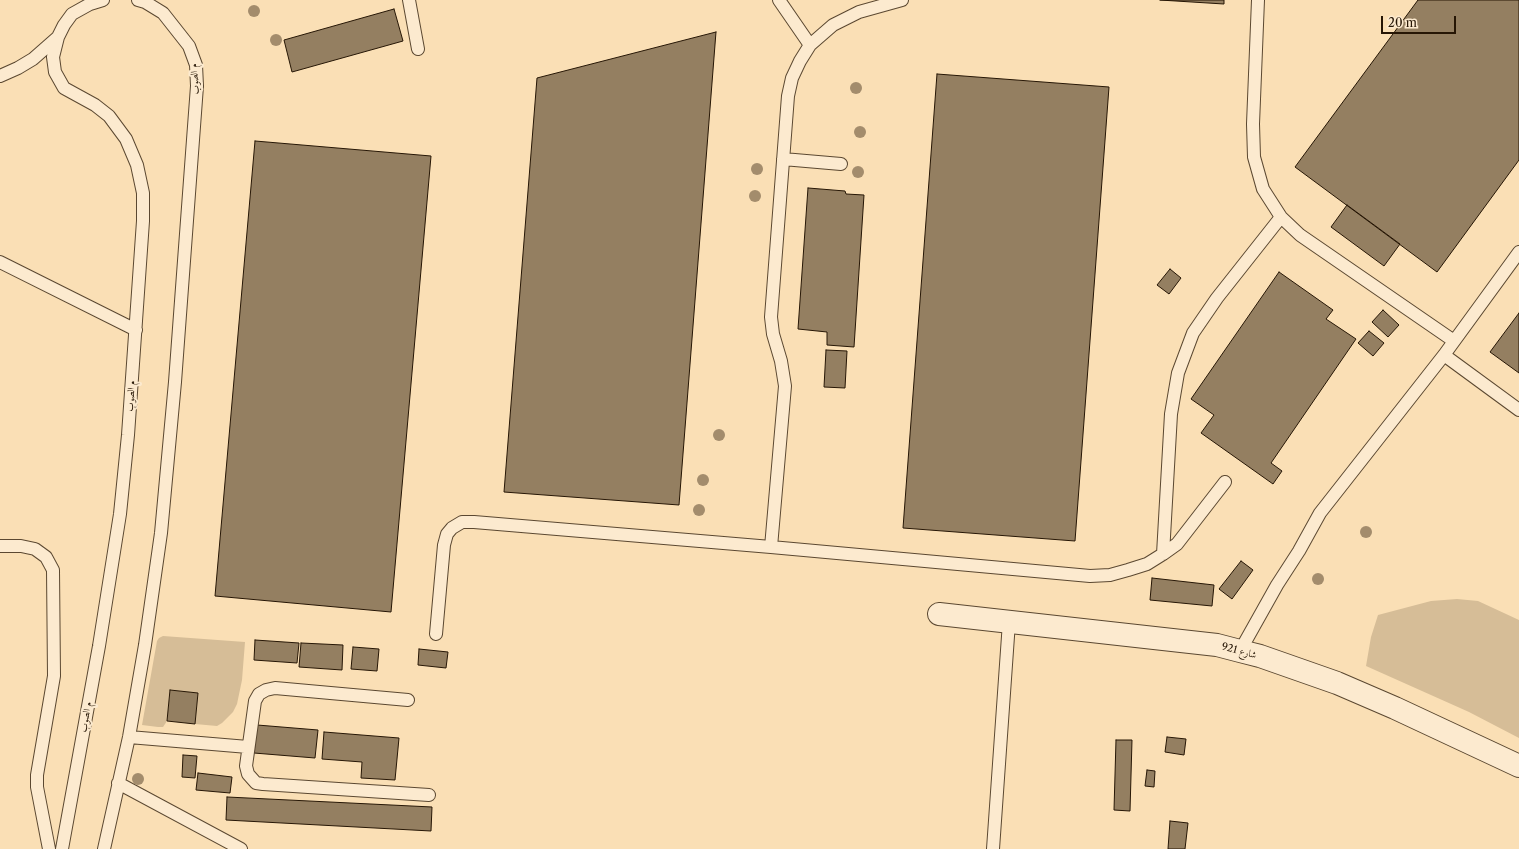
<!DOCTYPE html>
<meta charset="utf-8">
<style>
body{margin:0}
#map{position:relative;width:1519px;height:849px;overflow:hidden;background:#fadfb5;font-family:"Libre Caslon Text",serif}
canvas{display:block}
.scale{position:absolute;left:1381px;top:16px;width:75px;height:18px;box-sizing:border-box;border:2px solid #261605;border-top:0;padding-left:5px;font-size:12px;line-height:14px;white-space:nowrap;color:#261605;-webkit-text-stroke:3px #fceacf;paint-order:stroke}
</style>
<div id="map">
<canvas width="1519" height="849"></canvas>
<div class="scale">20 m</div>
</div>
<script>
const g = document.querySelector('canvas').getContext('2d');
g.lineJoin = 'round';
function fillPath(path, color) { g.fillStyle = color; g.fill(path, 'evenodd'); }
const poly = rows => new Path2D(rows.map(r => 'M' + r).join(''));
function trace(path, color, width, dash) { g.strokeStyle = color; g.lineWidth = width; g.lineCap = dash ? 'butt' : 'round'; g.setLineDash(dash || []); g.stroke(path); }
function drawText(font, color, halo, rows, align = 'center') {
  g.font = font + ' "Libre Caslon Text",Amiri,serif'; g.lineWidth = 4; g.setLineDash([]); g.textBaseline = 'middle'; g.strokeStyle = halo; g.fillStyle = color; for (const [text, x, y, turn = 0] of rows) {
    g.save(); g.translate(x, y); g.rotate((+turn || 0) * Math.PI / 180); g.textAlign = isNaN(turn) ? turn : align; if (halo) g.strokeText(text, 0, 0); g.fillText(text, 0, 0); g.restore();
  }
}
const green = poly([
 [1457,599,1478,601,1519,620,1519,738,1469,712,1366,666,1371,637,1378,615,1431,601],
 [163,636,245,642,242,680,237,704,233,712,222,723,217,726,195,724,198,693,170,690,167,721,163,727,158,727,142,725,157,641,159,638]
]);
const building = poly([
 [1160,0,1224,0,1224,4,1160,0],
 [1418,0,1519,0,1519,160,1437,272,1295,167,1418,0],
 [394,9,403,41,292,72,284,40,394,9],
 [716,32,679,505,504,492,537,78,716,32],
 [937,74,1109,87,1075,541,903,528,937,74],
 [255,141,431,156,391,612,215,596,255,141],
 [808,188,845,191,846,194,864,195,854,347,827,345,827,332,798,329,808,188],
 [1347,205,1400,244,1384,266,1331,227,1347,205],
 [1170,269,1181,278,1169,294,1157,285,1170,269],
 [1279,272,1333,310,1326,319,1356,339,1271,463,1282,471,1273,484,1201,433,1214,415,1191,399,1279,272],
 [1383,310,1399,325,1388,337,1372,322,1383,310],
 [1519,313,1519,373,1490,352,1519,313],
 [1369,331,1384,343,1373,356,1358,343,1369,331],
 [826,350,847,351,845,388,824,387,826,350],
 [1241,561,1253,570,1232,599,1219,589,1241,561],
 [1152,578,1214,585,1212,606,1150,600,1152,578],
 [255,640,299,643,297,663,254,660,255,640],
 [301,643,343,645,342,670,299,667,301,643],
 [353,647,379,649,377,671,351,669,353,647],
 [419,649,448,652,446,668,418,665,419,649],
 [170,690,198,693,195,724,167,721,170,690],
 [257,725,318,730,315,758,254,753,257,725],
 [324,732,399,738,395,780,361,778,362,762,322,759,324,732],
 [1167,737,1186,739,1184,755,1165,752,1167,737],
 [1116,740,1132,740,1130,811,1114,810,1116,740],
 [183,755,197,756,195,778,182,777,183,755],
 [1147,770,1155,771,1154,787,1145,786,1147,770],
 [198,773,232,777,230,793,196,790,198,773],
 [227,797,432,807,431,831,226,820,227,797],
 [1170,821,1188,823,1185,849,1168,849,1170,821]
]);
const service = poly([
 [409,0,418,49],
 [779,0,810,45],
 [1258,0,1253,124,1254,157,1263,189,1281,217,1300,235,1454,341],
 [0,76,18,68,33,59,58,37],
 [783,159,841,164],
 [0,262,136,330],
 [1444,355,1519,410],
 [0,546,21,546,35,549,46,557,53,570,54,676,37,775,37,787,49,849],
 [771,547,785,386,781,361,773,334,771,317,788,96,792,78,800,61,810,45,833,25,859,12,902,0],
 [1163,554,1171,414,1178,373,1193,333,1217,298,1281,217],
 [436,634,444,545,447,534,452,528,462,522,474,522,771,547,1090,576,1110,575,1128,570,1147,564,1163,554,1177,544,1225,482],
 [1240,651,1277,585,1299,551,1320,513,1444,355,1519,252],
 [408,700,275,688,266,690,259,694,255,701,246,766,248,774,256,783,263,784,429,795],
 [129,737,248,747],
 [118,783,241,849],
 [62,849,99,646,120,514,128,435,143,221,143,193,137,165,126,139,109,116,95,105,64,88,55,72,53,57,58,37,64,25,72,14,90,4,103,0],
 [104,849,129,737,145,645,161,533,175,382,197,86,196,65,189,46,163,13,145,2,138,0],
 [993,849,1009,622]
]);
const minor = poly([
 [939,614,1217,645,1240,651,1260,656,1337,683,1395,708,1519,766]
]);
const trees = [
 [254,11],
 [276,40],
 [856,88],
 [860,132],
 [757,169],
 [858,172],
 [755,196],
 [719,435],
 [703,480],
 [699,510],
 [1366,532],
 [1318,579],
 [138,779]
];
const streetNames = [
 ["م الصوب",195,79,-94],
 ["م الصوب",131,396,-86],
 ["شارع 921",1239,651,15],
 ["م الصوب",86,717,-80]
];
fillPath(green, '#d6bd97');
fillPath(building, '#947f61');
trace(building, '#261605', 1);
trace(service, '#5b4831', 14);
trace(minor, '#5b4831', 24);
trace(service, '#fceacf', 12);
trace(minor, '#fceacf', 22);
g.fillStyle = '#a38c6c';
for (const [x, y] of trees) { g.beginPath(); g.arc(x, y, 6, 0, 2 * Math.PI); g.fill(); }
drawText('10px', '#261605', '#fceacf', streetNames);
</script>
